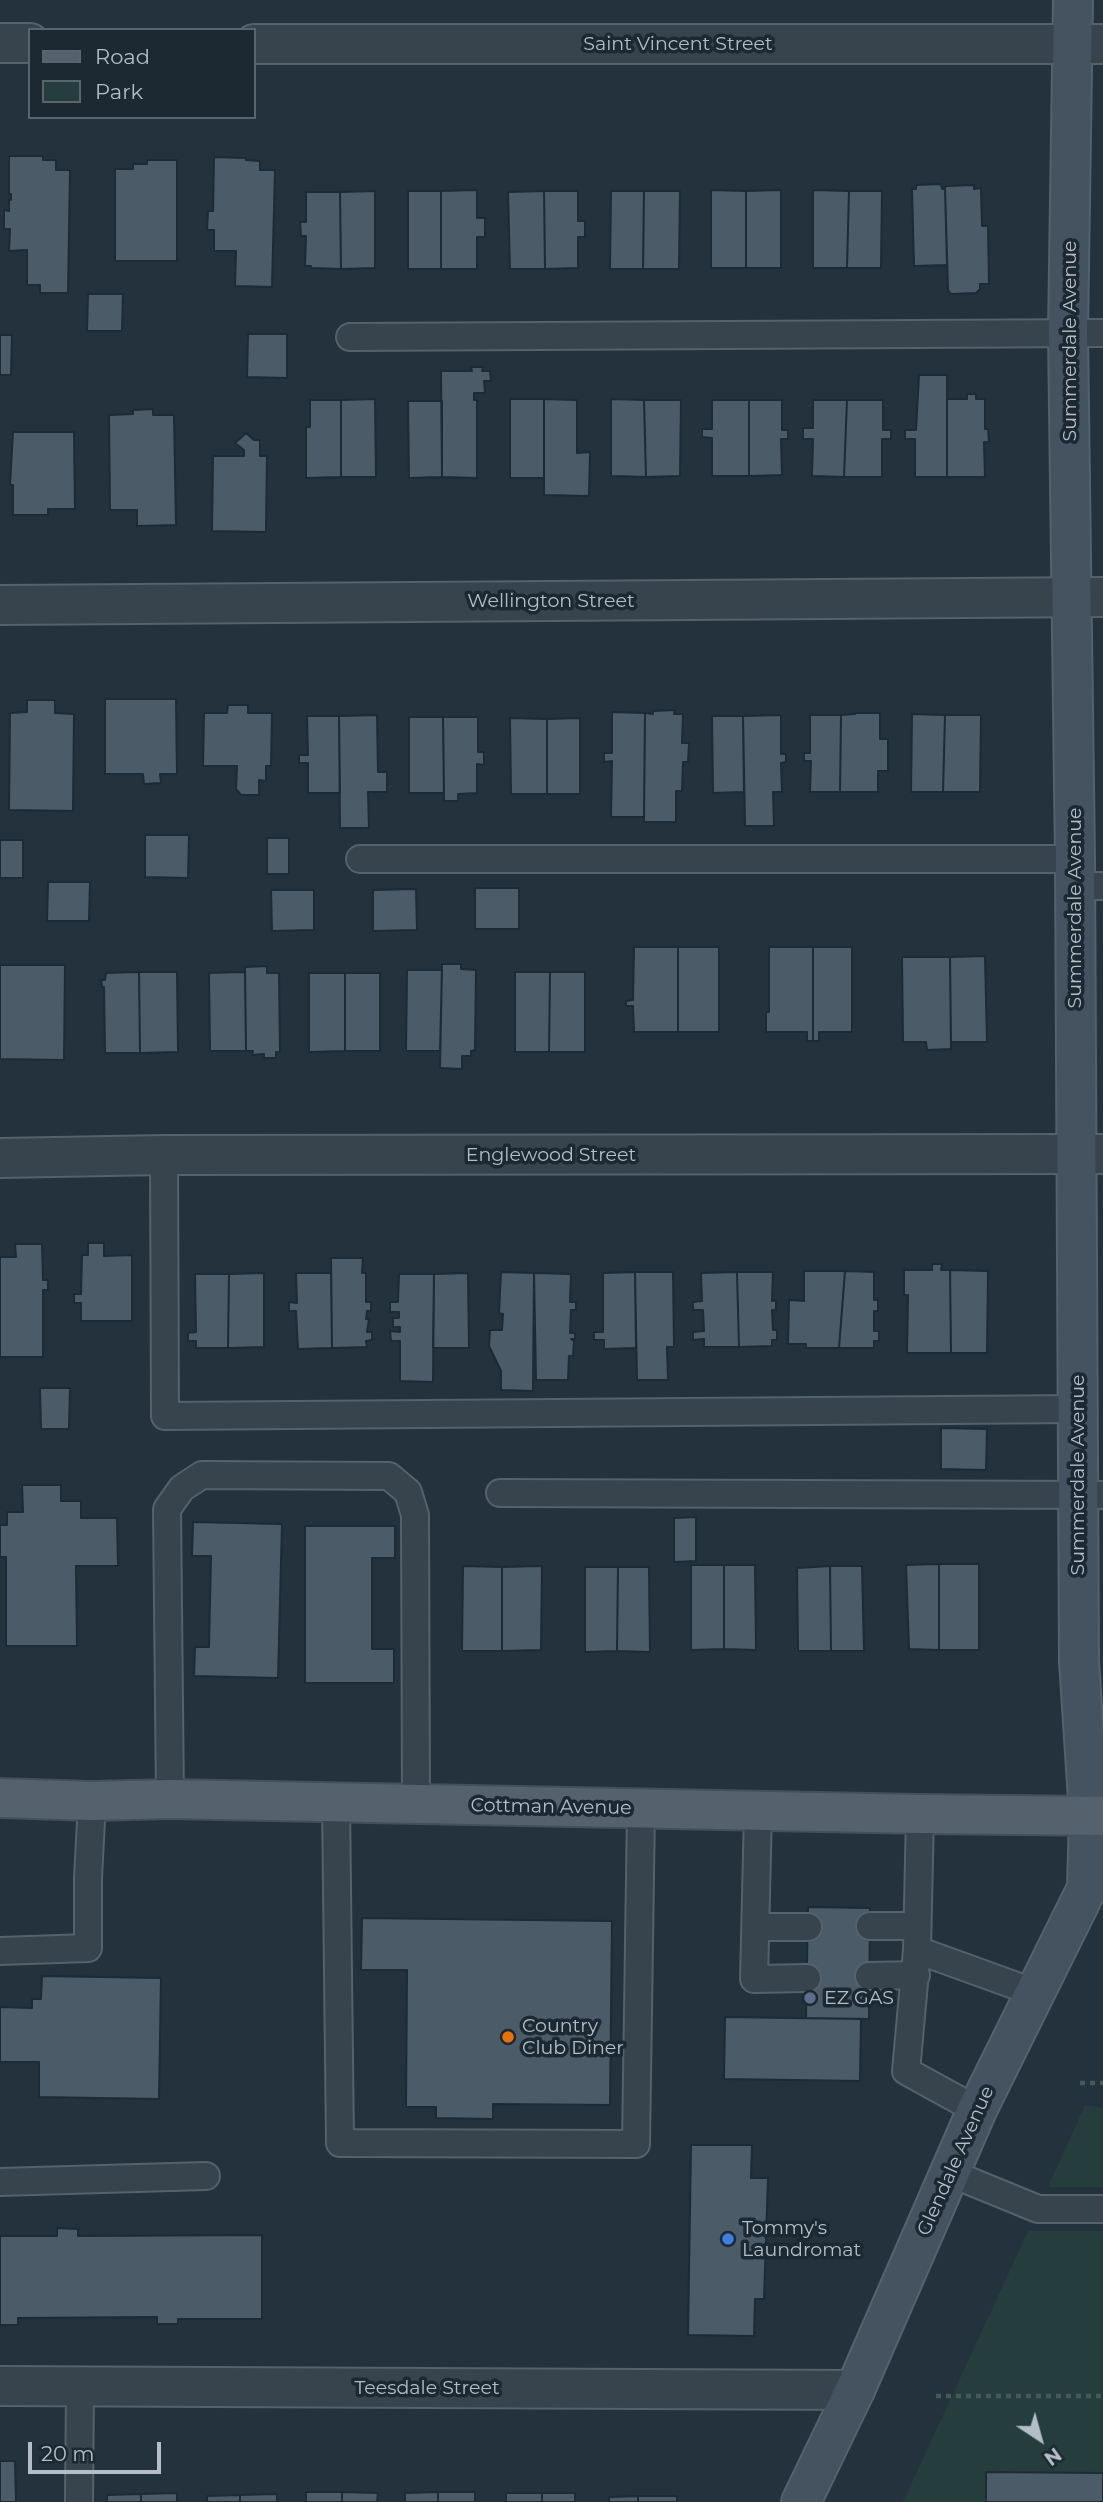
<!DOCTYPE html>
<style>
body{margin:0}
#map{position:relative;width:1103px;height:2502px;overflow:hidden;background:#23323d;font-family:Montserrat,sans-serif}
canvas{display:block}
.legend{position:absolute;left:28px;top:28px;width:228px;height:91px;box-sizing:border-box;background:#1c2832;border:2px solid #58646e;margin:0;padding:9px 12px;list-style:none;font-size:21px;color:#b3bec8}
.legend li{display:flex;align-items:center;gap:14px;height:35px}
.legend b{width:35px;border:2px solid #58646e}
.north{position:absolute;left:1005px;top:2404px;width:70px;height:70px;-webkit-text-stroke:5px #1c2832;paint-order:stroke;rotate:144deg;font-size:19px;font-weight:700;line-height:28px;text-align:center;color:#b3bec8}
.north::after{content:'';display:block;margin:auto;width:24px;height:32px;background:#b3bec8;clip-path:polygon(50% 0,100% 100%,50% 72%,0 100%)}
.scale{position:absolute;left:28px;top:2442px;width:133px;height:32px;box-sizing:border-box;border:4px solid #b3bec8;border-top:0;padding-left:9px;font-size:21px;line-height:24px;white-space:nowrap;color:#b3bec8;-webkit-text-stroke:5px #1c2832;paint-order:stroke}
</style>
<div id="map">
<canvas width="1103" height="2502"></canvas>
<ul class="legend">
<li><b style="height:9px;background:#55626d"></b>Road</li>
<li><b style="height:19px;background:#253e3d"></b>Park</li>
</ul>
<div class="north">N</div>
<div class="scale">20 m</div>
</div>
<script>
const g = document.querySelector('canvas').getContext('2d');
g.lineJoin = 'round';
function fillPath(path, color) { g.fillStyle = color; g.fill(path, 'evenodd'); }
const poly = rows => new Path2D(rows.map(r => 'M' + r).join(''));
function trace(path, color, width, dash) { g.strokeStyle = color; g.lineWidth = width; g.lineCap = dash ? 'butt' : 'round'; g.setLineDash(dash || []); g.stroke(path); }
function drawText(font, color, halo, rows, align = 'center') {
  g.font = font + ' Montserrat,sans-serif'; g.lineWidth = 7; g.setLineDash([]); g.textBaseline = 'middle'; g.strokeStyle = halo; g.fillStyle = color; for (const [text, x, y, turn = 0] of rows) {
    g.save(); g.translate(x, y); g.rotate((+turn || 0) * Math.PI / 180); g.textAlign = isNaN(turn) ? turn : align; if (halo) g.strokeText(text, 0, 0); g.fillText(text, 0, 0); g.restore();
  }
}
const green = poly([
 [1085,2105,1103,2108,1103,2187,1048,2187],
 [1028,2231,1103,2231,1103,2473,986,2472,986,2502,903,2502]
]);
const building = poly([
 [9,156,43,156,43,160,56,160,56,170,70,170,68,293,40,293,40,285,27,285,27,250,9,251,10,229,4,229,4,210,9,211,9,200,11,200,11,194,9,194,9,156],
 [214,157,246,158,246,160,260,161,260,170,275,170,272,287,235,286,236,251,214,251,214,230,207,230,208,211,213,211,214,157],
 [147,160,177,160,177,261,115,261,115,169,133,169,133,164,147,164,147,160],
 [941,184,942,189,945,188,947,265,914,266,912,189,916,189,916,185,941,184],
 [974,185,974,189,981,188,982,226,988,226,989,284,980,284,980,289,976,293,951,294,948,290,945,188,946,186,974,185],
 [477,190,477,218,485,218,485,237,477,237,477,269,441,269,441,191,477,190],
 [711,190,746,191,746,268,711,268,711,190],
 [781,190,781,268,746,268,746,191,781,190],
 [813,190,849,191,847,268,813,268,813,190],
 [375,191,375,268,341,269,340,192,375,191],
 [408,191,441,191,441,269,408,269,408,191],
 [544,191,545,269,510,269,508,192,544,191],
 [544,191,578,191,578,221,585,221,585,237,578,237,578,268,545,269,544,191],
 [611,191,644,191,643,269,610,269,611,191],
 [644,191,680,191,679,269,643,269,644,191],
 [849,191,882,191,881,268,847,268,849,191],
 [306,192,340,192,341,269,311,268,311,266,305,266,306,236,301,236,300,222,306,222,306,192],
 [88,294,123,294,122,331,87,331,88,294],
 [248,334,287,334,287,378,247,377,248,334],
 [0,335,12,335,11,375,0,375,0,335],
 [471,367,483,367,482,371,490,371,491,381,484,381,485,393,474,393,474,400,477,400,477,478,442,477,441,371,472,371,471,367],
 [919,375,947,375,947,477,915,477,915,439,905,439,905,430,916,430,919,375],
 [967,394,976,394,976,399,985,399,985,429,988,429,989,442,984,442,985,477,947,477,947,399,967,399,967,394],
 [375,399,376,477,341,477,341,400,375,399],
 [510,399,544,399,544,478,510,478,510,399],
 [544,399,577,400,577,453,590,452,589,496,544,495,544,399],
 [611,399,644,400,646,477,611,476,611,399],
 [310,400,341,400,341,477,306,478,306,427,310,427,310,400],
 [644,400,681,400,680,476,646,477,644,400],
 [712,400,749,400,749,476,712,476,712,438,702,437,702,429,712,429,712,400],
 [749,400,782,400,782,430,788,430,788,439,781,439,782,475,749,476,749,400],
 [813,400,847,400,844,477,812,476,813,439,803,439,803,428,813,428,813,400],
 [847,400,883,400,883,430,891,430,891,439,882,439,882,477,844,477,847,400],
 [408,401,442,401,442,477,409,478,408,401],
 [153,409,153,415,174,415,176,525,137,526,137,510,110,510,109,415,133,414,133,410,153,409],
 [13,432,74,432,75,509,48,509,48,515,13,515,13,485,10,485,13,432],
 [246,433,254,440,260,440,260,456,267,456,266,532,212,531,213,456,244,456,244,450,235,443,246,433],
 [105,699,176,699,177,774,160,774,161,783,144,784,143,774,105,774,105,699],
 [27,700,55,700,55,713,74,714,73,811,9,810,10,713,27,712,27,700],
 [228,705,248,705,248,713,272,713,271,766,266,766,266,781,259,780,259,795,241,795,236,789,237,766,203,766,204,713,227,713,228,705],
 [675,710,674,714,683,714,682,743,689,743,688,762,683,762,682,791,676,791,676,822,644,822,645,713,653,714,653,711,675,710],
 [612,712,645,713,644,817,611,817,612,761,604,762,604,753,612,753,612,712],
 [855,713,880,713,880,739,888,739,888,771,878,771,878,792,840,792,841,715,855,714,855,713],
 [912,714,945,715,943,792,911,792,912,714],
 [377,715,378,772,387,772,387,792,368,792,369,828,340,828,339,716,377,715],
 [781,715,781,754,786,754,786,762,781,763,782,792,773,792,774,826,745,826,743,716,781,715],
 [810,715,841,715,840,792,810,792,811,761,804,761,804,753,810,753,810,715],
 [945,715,981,715,980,792,943,792,945,715],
 [307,716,339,716,340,793,308,793,308,763,299,763,299,755,308,755,307,716],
 [712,716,743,716,744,792,713,793,712,716],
 [409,717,443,717,444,793,409,793,409,717],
 [443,717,478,717,478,752,484,752,484,765,477,764,477,793,458,794,458,801,444,801,443,717],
 [510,718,547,719,547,794,511,794,510,718],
 [580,718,580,794,547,794,547,719,580,718],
 [145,835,189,835,188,878,145,877,145,835],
 [267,838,289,838,289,874,267,874,267,838],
 [0,840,23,840,23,878,0,878,0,840],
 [48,882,90,882,89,921,47,921,48,882],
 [475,888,519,888,519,929,475,929,475,888],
 [416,889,417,930,373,931,373,890,416,889],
 [271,890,314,890,314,930,272,931,271,890],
 [634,947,678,947,678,1032,634,1032,633,1006,626,1006,626,1001,633,1000,634,947],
 [678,947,719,947,719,1032,678,1032,678,947],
 [769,947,813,947,813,1041,807,1041,807,1032,766,1032,766,1012,769,1012,769,947],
 [813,947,852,947,852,1032,819,1032,819,1041,813,1041,813,947],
 [985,956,987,1042,951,1042,950,957,985,956],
 [902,957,950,957,951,1049,927,1050,926,1042,903,1042,902,957],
 [442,964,461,964,461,969,476,970,475,1050,471,1051,471,1056,462,1056,462,1069,440,1068,442,964],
 [0,965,65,965,64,1060,0,1059,0,965],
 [267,966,267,973,279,973,280,1052,276,1052,276,1058,264,1058,264,1054,252,1055,253,1051,246,1051,245,967,267,966],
 [407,970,442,970,440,1051,406,1051,407,970],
 [139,972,177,972,178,1052,140,1053,139,972],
 [139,972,140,1053,105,1053,104,987,102,987,101,980,105,980,106,973,139,972],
 [245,972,246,1051,210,1051,209,973,245,972],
 [515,972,550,972,549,1052,515,1052,515,972],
 [550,972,585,972,585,1052,549,1052,550,972],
 [309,973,345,973,345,1051,309,1052,309,973],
 [345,973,380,973,380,1051,345,1051,345,973],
 [88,1243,104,1243,104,1256,132,1255,132,1321,81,1321,81,1303,74,1303,74,1294,81,1294,82,1255,88,1255,88,1243],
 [15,1244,42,1244,43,1280,48,1280,48,1290,43,1290,43,1357,0,1357,0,1257,16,1257,15,1244],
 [331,1258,363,1258,362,1273,366,1273,366,1302,371,1302,371,1311,367,1311,366,1319,369,1319,367,1332,372,1332,372,1340,366,1341,367,1347,332,1348,331,1258],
 [932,1264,942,1264,941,1270,950,1270,951,1353,907,1353,908,1295,904,1295,904,1270,932,1270,932,1264],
 [950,1270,988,1271,987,1353,951,1353,950,1270],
 [804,1271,845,1271,839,1348,806,1348,806,1344,788,1344,789,1300,804,1301,804,1271],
 [845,1271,874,1272,874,1300,878,1300,878,1311,874,1311,874,1331,879,1331,879,1341,874,1341,874,1348,839,1348,845,1271],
 [501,1272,534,1273,533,1391,501,1390,501,1371,489,1346,490,1330,502,1330,503,1314,499,1313,501,1272],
 [635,1272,636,1348,604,1349,604,1340,594,1340,594,1332,603,1332,603,1273,635,1272],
 [635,1272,673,1272,674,1347,667,1347,668,1380,637,1380,635,1272],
 [737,1272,739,1347,704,1347,704,1339,693,1340,693,1332,704,1331,703,1310,693,1310,693,1302,702,1301,701,1273,737,1272],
 [737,1272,773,1272,772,1301,776,1300,776,1310,772,1310,773,1330,777,1330,777,1340,772,1340,772,1346,739,1347,737,1272],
 [264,1273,264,1347,228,1348,229,1274,264,1273],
 [296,1273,331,1273,332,1348,298,1349,296,1311,289,1311,289,1302,297,1303,296,1273],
 [468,1273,469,1348,433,1348,434,1274,468,1273],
 [534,1273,571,1274,570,1302,576,1302,576,1310,571,1310,570,1333,575,1333,575,1339,571,1339,574,1341,573,1356,569,1356,568,1380,536,1380,534,1273],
 [195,1274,229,1274,228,1348,196,1348,196,1341,188,1341,188,1333,196,1332,195,1274],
 [399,1274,434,1274,433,1382,400,1381,400,1341,391,1341,390,1331,400,1332,400,1327,393,1327,393,1318,399,1318,399,1312,390,1312,390,1302,398,1302,399,1274],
 [40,1388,70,1388,69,1429,41,1429,40,1388],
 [941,1428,987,1429,986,1470,941,1469,941,1428],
 [22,1485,61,1485,61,1501,81,1501,81,1518,117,1518,118,1566,76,1566,77,1646,6,1646,6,1557,0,1557,0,1525,7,1525,7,1512,23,1512,22,1485],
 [696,1517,696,1561,674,1562,674,1518,696,1517],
 [193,1522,282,1524,278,1678,194,1676,195,1647,209,1647,211,1556,192,1556,193,1522],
 [305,1526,395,1526,395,1558,372,1558,372,1649,394,1649,394,1683,305,1683,305,1526],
 [939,1564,939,1650,909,1649,906,1565,939,1564],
 [939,1564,979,1564,979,1650,939,1650,939,1564],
 [691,1565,724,1565,724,1649,691,1650,691,1565],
 [724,1565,755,1565,756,1650,724,1649,724,1565],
 [463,1566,502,1567,502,1651,462,1651,463,1566],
 [542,1566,541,1650,502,1651,502,1567,542,1566],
 [830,1566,831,1651,798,1651,797,1568,830,1566],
 [830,1566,862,1566,864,1651,831,1651,830,1566],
 [585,1567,618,1567,617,1651,585,1652,585,1567],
 [618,1567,649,1567,650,1652,617,1651,618,1567],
 [808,1907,870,1908,869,2019,806,2018,808,1907],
 [362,1918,612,1921,610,2105,493,2104,493,2119,436,2118,436,2107,406,2107,407,1970,361,1970,362,1918],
 [42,1976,161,1978,159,2099,39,2097,39,2062,0,2062,0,2007,32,2008,32,1999,41,1999,42,1976],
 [725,2017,861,2019,860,2081,724,2079,725,2017],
 [691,2145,752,2145,751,2178,768,2178,764,2299,755,2299,754,2336,688,2335,691,2145],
 [57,2228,78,2229,78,2236,262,2235,262,2319,178,2319,178,2324,157,2324,157,2317,18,2318,18,2325,0,2325,0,2236,57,2236,57,2228],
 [0,2461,15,2461,16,2502,0,2502,0,2461],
 [986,2472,1103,2473,1103,2502,986,2502,986,2472],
 [306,2492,342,2492,342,2502,306,2502,306,2492],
 [342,2492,378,2493,377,2502,342,2502,342,2492],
 [438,2492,475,2492,475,2502,438,2502,438,2492],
 [438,2492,438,2502,405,2502,405,2493,438,2492],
 [177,2493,177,2502,141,2502,141,2494,177,2493],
 [506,2493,542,2493,542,2502,506,2502,506,2493],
 [542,2493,575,2493,575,2502,542,2502,542,2493],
 [141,2494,141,2502,107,2502,107,2495,141,2494],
 [277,2494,277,2502,240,2502,240,2495,277,2494],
 [240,2495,240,2502,207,2502,207,2496,240,2495],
 [638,2496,638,2502,609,2502,609,2497,638,2496],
 [638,2496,677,2496,677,2502,638,2502,638,2496]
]);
const path = poly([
 [1080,2083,1103,2083],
 [936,2396,1103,2396]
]);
const lane = poly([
 [350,337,1103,333],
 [360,859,1075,859],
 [1075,886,1103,886],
 [164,1155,165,1416,1078,1409],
 [500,1493,1103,1495],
 [170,1799,167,1509,182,1488,202,1475,389,1476,408,1492,415,1515,416,1805],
 [336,1803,340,2143,636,2144,641,1809],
 [758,1811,754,1979,807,1978],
 [920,1814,917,1950,906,2071,977,2110],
 [870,1926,917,1926],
 [756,1927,808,1927],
 [917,1950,1036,1993],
 [0,1951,88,1948,88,1878,92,1801],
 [869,1976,916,1975],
 [950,2173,1038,2209,1103,2209],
 [0,2182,206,2176],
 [79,2502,80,2386]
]);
const street = poly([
 [0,43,30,43],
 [254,44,1103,44],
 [0,605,1103,597],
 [0,1158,164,1155,1103,1154],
 [0,2386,855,2390]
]);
const secondary = poly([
 [801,2502,855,2390,977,2110,1087,1888,1089,1815,1079,1661,1075,859,1068,333,1073,0]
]);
const primary = poly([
 [0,1798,92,1801,170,1799,920,1814,1103,1816]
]);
const markers = [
 [810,1998,7,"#5c6f8a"],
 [508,2037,7,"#e8710a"],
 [728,2239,7,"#3f7fe0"]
];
const streetNames = [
 ["Saint Vincent Street",678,44],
 ["Summerdale Avenue",1070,341,-90],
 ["Wellington Street",551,601],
 ["Summerdale Avenue",1075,908,-90],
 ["Englewood Street",551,1155],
 ["Summerdale Avenue",1078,1475,-90],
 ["Cottman Avenue",551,1807,1],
 ["Glendale Avenue",956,2161,-66],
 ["Teesdale Street",427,2388]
];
const poiNames = [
 ["EZ GAS",824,1998],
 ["Country",522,2026],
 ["Club Diner",522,2048],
 ["Tommy's",742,2228],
 ["Laundromat",742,2250]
];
fillPath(green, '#253e3d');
fillPath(building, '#4c5b68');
trace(building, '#1e2a34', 2);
trace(lane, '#55616b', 30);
trace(street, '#55616b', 42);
trace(secondary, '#55616b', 42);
trace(primary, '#434f59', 42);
trace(path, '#435a59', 4.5, [5, 5]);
trace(lane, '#37434d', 26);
trace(street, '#37434d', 38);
trace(secondary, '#455360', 38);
trace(primary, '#55626d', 38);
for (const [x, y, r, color] of markers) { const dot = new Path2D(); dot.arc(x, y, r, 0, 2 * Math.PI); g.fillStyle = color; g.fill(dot); trace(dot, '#1c2832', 2.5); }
drawText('19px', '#b3bec8', '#1c2832', streetNames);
drawText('19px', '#b3bec8', '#1c2832', poiNames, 'left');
</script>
